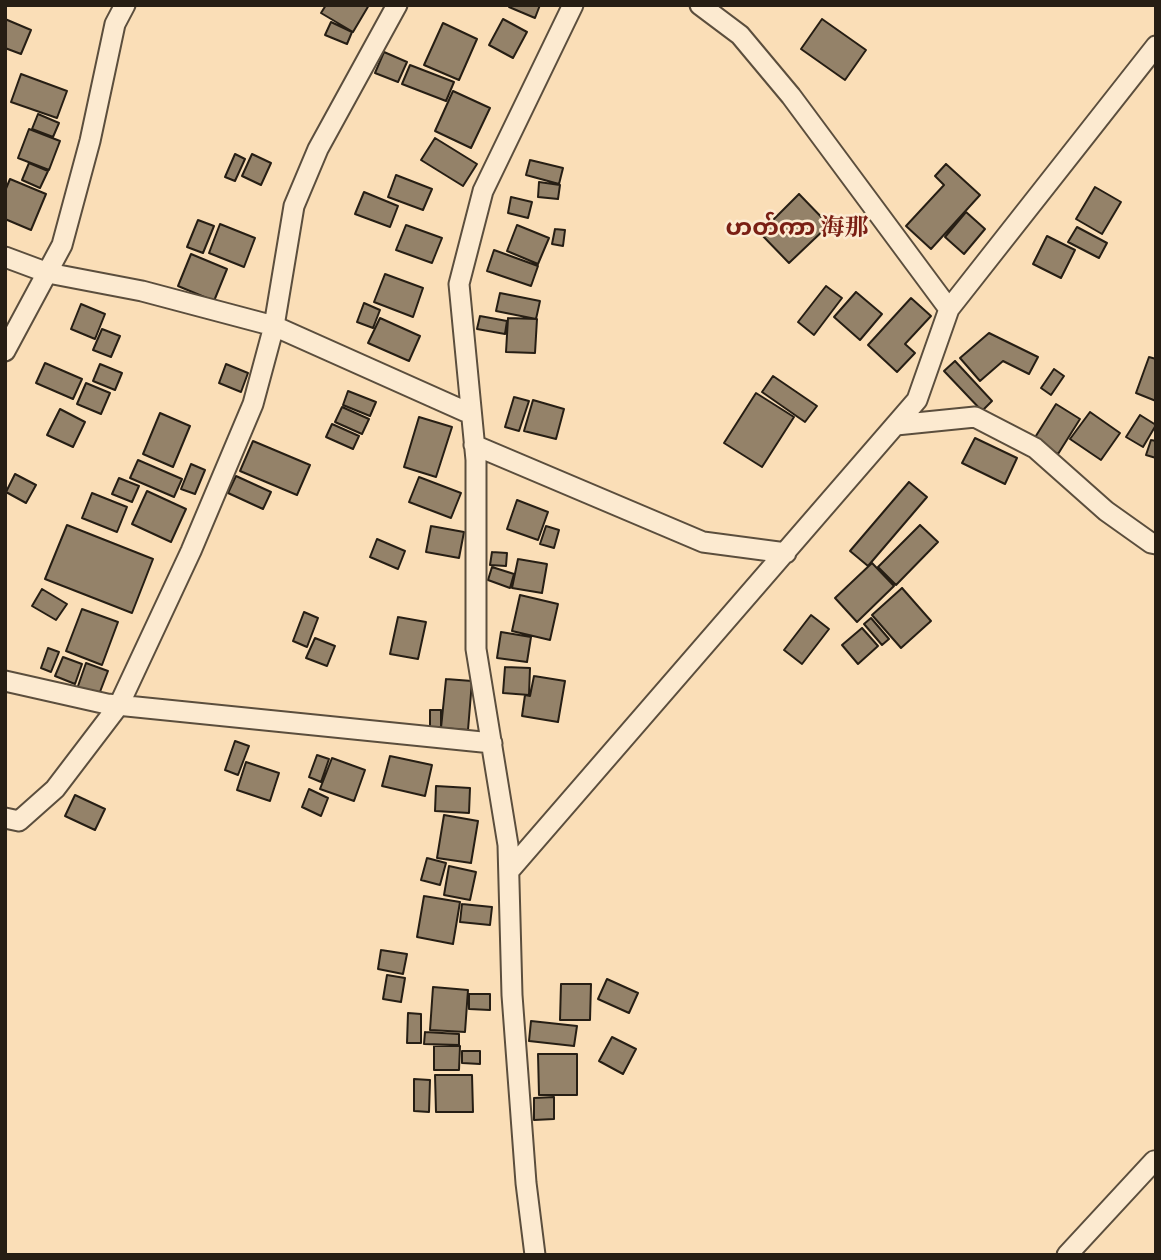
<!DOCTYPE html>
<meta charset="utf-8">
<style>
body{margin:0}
#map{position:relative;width:1161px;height:1260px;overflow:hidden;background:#fadeb7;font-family:"IM FELL English",serif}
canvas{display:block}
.frame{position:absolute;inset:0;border:7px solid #261e14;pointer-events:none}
</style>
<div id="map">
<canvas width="1161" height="1260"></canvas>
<div class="frame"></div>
</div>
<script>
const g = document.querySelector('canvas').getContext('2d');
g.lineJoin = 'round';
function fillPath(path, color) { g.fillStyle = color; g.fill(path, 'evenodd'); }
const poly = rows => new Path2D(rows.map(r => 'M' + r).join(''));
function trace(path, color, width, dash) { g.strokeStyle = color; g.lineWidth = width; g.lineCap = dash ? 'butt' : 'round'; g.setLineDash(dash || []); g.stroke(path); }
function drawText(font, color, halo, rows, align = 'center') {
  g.font = font + ' "IM FELL English","Noto Serif SC","Noto Sans Myanmar",serif'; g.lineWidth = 5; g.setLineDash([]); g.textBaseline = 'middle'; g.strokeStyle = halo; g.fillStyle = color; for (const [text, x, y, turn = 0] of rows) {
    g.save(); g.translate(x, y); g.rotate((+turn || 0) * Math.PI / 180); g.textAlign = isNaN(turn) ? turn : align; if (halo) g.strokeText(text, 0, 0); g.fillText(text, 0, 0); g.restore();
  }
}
const building = poly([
 [326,5,369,5,353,32,321,13,326,5],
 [510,5,540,5,535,18,509,7,510,5],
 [5,19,31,30,21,54,5,48,5,19],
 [503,19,527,32,513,58,489,45,503,19],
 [822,19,866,50,845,80,801,49,822,19],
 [331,22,352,32,347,44,325,35,331,22],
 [443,23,477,39,459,80,424,65,443,23],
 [384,52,407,62,398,82,375,73,384,52],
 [410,65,454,82,446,101,402,84,410,65],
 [21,74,67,91,57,118,11,102,21,74],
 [453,91,490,108,471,148,435,131,453,91],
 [38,114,59,123,53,137,32,129,38,114],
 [29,129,60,141,49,170,18,158,29,129],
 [435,138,477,164,463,186,421,160,435,138],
 [235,154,245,159,235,181,225,177,235,154],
 [252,154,271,163,261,185,242,176,252,154],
 [530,160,563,168,559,184,526,175,530,160],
 [29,163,48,171,40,188,22,180,29,163],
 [946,164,980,195,931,249,906,226,944,185,935,176,946,164],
 [396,175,432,189,423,210,388,197,396,175],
 [10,179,46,194,31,230,5,219,5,191,10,179],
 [539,182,560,185,558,199,538,197,539,182],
 [1095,187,1121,202,1102,234,1076,219,1095,187],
 [364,192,398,206,390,227,355,214,364,192],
 [799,194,829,225,789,263,760,233,799,194],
 [511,197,532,202,528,218,508,213,511,197],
 [966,212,985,229,964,254,945,237,966,212],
 [198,220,214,226,203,253,187,247,198,220],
 [220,224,255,238,244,267,209,253,220,224],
 [406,225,442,238,432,263,396,250,406,225],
 [517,225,549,238,538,264,507,251,517,225],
 [1077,227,1107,243,1099,258,1068,242,1077,227],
 [555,229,565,230,563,246,552,244,555,229],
 [1047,236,1075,250,1061,278,1033,264,1047,236],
 [494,250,538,266,531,286,487,271,494,250],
 [191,254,227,269,214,301,178,286,191,254],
 [385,274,423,288,413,317,374,302,385,274],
 [826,286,842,298,814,335,798,322,826,286],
 [856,292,882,314,860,340,834,317,856,292],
 [500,293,540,301,536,319,496,311,500,293],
 [911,298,931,316,905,344,915,353,897,372,868,345,911,298],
 [364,303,380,310,373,328,357,322,364,303],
 [81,304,105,314,95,339,71,329,81,304],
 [480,316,507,321,505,334,477,329,480,316],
 [380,318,420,336,409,361,368,343,380,318],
 [508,318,537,319,535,353,506,352,508,318],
 [102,329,120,336,111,357,93,350,102,329],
 [989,333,1038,357,1029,374,1003,361,980,381,960,358,989,333],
 [1149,357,1156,359,1156,401,1136,393,1149,357],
 [955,361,992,401,982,411,944,371,955,361],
 [45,363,82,379,73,399,36,383,45,363],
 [100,364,122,373,115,390,93,381,100,364],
 [226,364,248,373,241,392,219,383,226,364],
 [1054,369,1064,376,1051,395,1041,388,1054,369],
 [773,376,817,406,805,422,762,392,773,376],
 [86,383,110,393,101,414,77,404,86,383],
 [348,391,376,402,370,416,343,405,348,391],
 [756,393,794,417,762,467,724,443,756,393],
 [514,397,529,401,519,431,505,427,514,397],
 [533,400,564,409,556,439,524,431,533,400],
 [1056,404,1080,419,1058,454,1034,439,1056,404],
 [342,407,369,419,362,434,335,422,342,407],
 [60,409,85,422,73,447,47,435,60,409],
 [1090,412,1120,433,1101,460,1070,439,1090,412],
 [160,413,190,426,173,467,143,454,160,413],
 [1140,415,1156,425,1143,447,1126,437,1140,415],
 [419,417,452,427,436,477,404,467,419,417],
 [332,424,359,436,353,449,326,437,332,424],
 [975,438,1017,458,1005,484,962,463,975,438],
 [1151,440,1156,441,1156,458,1146,455,1151,440],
 [253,441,310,465,297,495,240,471,253,441],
 [138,460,182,479,174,497,130,478,138,460],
 [191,464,205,470,195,494,181,489,191,464],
 [15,474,36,485,26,503,6,492,15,474],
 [236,476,271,492,263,509,228,493,236,476],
 [419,477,461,493,451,518,409,502,419,477],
 [119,478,139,486,132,502,112,494,119,478],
 [909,482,927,497,868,566,850,551,909,482],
 [147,491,186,509,171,542,132,524,147,491],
 [92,493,127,507,117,532,82,518,92,493],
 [517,500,548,512,538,540,507,529,517,500],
 [67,525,153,559,132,613,45,579,67,525],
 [920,525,938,542,896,585,878,567,920,525],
 [431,526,464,532,459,558,426,552,431,526],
 [546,526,559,530,554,548,540,544,546,526],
 [377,539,405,551,398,569,370,557,377,539],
 [492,552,507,553,506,566,490,565,492,552],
 [518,559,547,564,542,593,512,588,518,559],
 [872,563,894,586,857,622,835,598,872,563],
 [492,567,514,574,510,588,488,580,492,567],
 [902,588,931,621,901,648,872,615,902,588],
 [42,589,67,604,56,620,32,606,42,589],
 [520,595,558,604,550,640,512,631,520,595],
 [82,609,118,622,102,665,66,651,82,609],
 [304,612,318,618,307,647,293,641,304,612],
 [811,615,829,629,802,664,784,650,811,615],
 [398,617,426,622,418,659,390,654,398,617],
 [871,618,889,639,882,645,864,624,871,618],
 [862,628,878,646,858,664,842,645,862,628],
 [501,632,531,637,527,662,497,658,501,632],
 [315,638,335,646,327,666,306,658,315,638],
 [48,648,59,652,51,672,41,668,48,648],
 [63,657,82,664,75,684,55,676,63,657],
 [86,663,108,671,98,697,77,689,86,663],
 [505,667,530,668,529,695,503,693,505,667],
 [534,676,565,681,558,722,522,716,525,695,530,696,534,676],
 [446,679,472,681,468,730,441,728,446,679],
 [430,710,441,710,441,727,430,727,430,710],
 [235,741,249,746,238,775,225,770,235,741],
 [317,755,329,759,321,782,309,777,317,755],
 [390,756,432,765,425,796,382,786,390,756],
 [332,758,365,770,354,801,320,789,332,758],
 [246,762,279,773,270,801,237,790,246,762],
 [436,786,470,788,469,813,435,811,436,786],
 [309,789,328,798,321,816,302,807,309,789],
 [75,795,105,809,95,830,65,816,75,795],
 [444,815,478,821,471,863,437,858,444,815],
 [427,858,446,863,440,885,421,880,427,858],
 [449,866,476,872,470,900,444,895,449,866],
 [424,896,460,902,453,944,417,937,424,896],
 [462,904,492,907,490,925,460,922,462,904],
 [381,950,407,954,403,974,378,969,381,950],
 [387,975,405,978,401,1002,383,999,387,975],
 [607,979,638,993,629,1013,598,999,607,979],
 [561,984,591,984,590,1020,560,1020,561,984],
 [433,987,468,990,465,1032,430,1030,433,987],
 [469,994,490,994,490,1010,469,1009,469,994],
 [408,1013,421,1014,421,1043,407,1043,408,1013],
 [531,1021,577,1026,574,1046,529,1041,531,1021],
 [425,1032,459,1034,459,1045,424,1044,425,1032],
 [612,1037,636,1049,623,1074,599,1061,612,1037],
 [434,1046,460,1046,459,1070,434,1070,434,1046],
 [462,1051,480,1051,480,1064,462,1063,462,1051],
 [538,1054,577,1054,577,1095,539,1095,538,1054],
 [435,1075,472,1075,473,1112,436,1112,435,1075],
 [414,1079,430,1080,429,1112,414,1111,414,1079],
 [554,1097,554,1119,534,1120,534,1098,554,1097]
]);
const minor = poly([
 [700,5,740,35,791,96,949,309],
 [5,257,48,273,142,291,274,326,471,414],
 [5,351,62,245,90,141,115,24,125,5],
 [896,425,975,417,1035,448,1106,511,1151,543,1156,544],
 [474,445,703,542,786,553],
 [5,681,107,704,492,743],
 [5,818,19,821,55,789,119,705,191,551,253,404,274,326,294,206,318,149,397,5],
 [509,871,917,400,949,309,1156,46],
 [535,1255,526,1183,512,995,508,845,476,649,476,460,459,284,483,191,573,5],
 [1067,1255,1154,1161,1156,1162]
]);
const quarterNames = [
 ["ဟတ်ကာ 海那",797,230]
];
fillPath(building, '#948269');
trace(building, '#261e14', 2);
trace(minor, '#5b4e3d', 23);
trace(minor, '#fcead0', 19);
drawText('bold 24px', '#7a1f14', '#fcead0', quarterNames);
</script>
